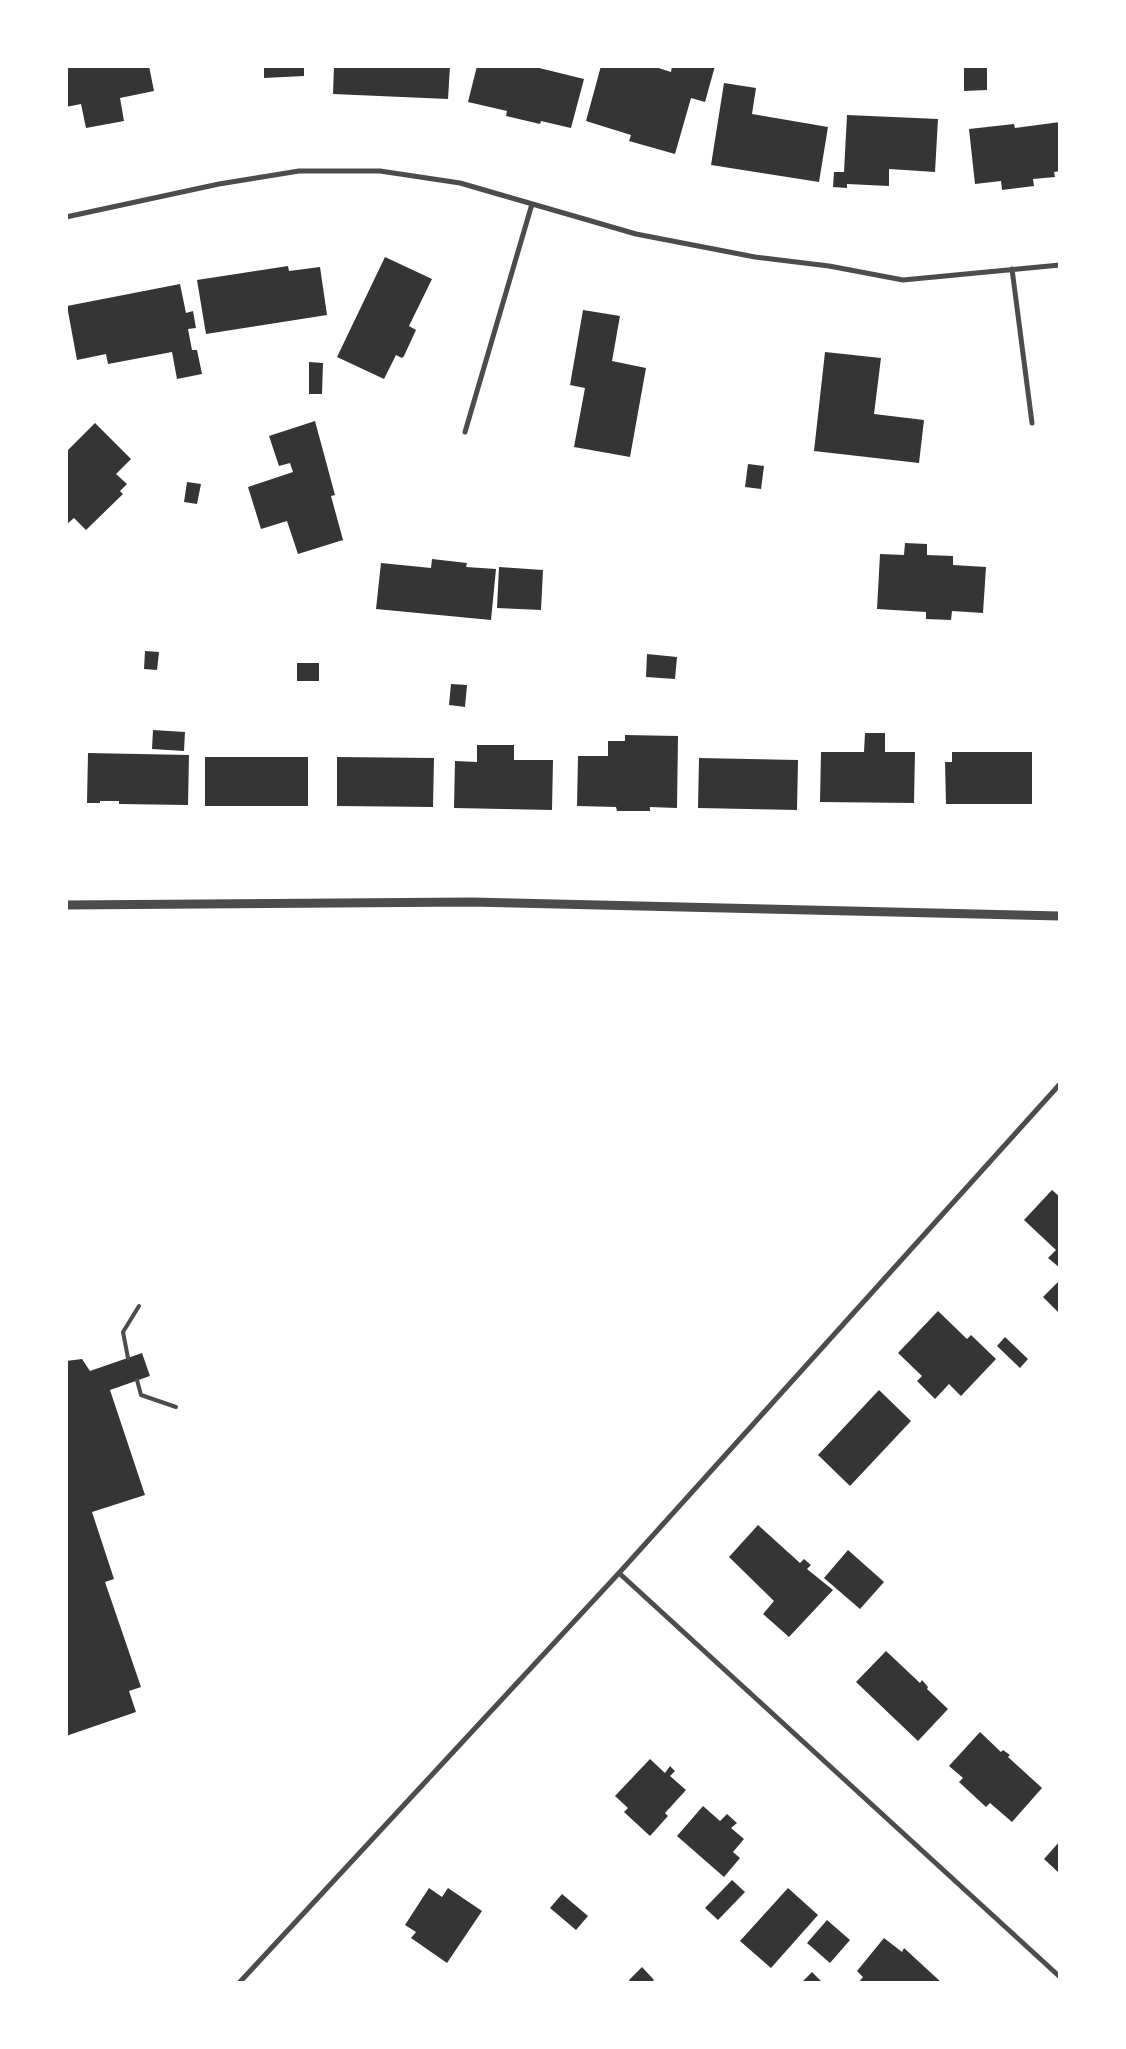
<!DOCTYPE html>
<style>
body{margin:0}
#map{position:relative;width:1126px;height:2049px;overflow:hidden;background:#fff;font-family:"Noto Sans",sans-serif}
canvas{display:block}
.frame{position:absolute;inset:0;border:68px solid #fff;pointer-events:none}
</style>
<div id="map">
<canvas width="1126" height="2049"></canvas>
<div class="frame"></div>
</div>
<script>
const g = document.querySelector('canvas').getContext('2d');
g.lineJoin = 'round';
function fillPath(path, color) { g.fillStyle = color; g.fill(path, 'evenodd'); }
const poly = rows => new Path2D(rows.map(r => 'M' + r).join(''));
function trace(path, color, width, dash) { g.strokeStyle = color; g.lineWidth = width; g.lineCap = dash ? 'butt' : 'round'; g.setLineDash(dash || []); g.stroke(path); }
const building = poly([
 [66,66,149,66,154,91,120,98,124,121,86,128,81,104,66,107],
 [264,66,304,66,304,76,264,78],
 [334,66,450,66,448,99,333,94],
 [477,66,531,66,584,79,571,128,541,121,540,124,506,116,507,111,468,102],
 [601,66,652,66,671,72,672,66,715,66,705,102,691,98,675,154,629,141,631,135,586,121],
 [964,66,987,66,987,90,964,91],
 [724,83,756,88,752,114,828,127,819,182,711,165],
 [847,115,938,119,935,172,889,169,889,186,847,184,847,188,833,187,834,172,844,172],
 [1060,122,1060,171,1054,172,1055,177,1033,179,1034,186,1002,190,1001,181,975,184,969,129,1014,124,1015,128],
 [385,257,432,279,409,326,416,330,404,356,402,358,396,355,384,379,337,357],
 [288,266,289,271,320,267,327,315,206,334,197,280],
 [180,284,186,313,193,311,196,328,188,329,192,350,197,350,202,374,177,379,172,352,108,364,106,354,77,360,67,306],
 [583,310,620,316,612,361,646,368,630,457,574,447,585,388,570,385],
 [825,352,881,358,874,414,924,420,919,463,814,451],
 [309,362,323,363,322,394,309,394],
 [315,421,335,495,331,496,343,540,298,554,287,521,261,529,248,487,293,472,290,463,279,466,269,436],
 [95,423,131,459,116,474,127,484,120,491,123,494,86,530,74,518,66,525,66,452],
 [748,464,764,466,761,489,745,487],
 [187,482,201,484,197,504,184,502],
 [905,543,927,544,927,555,953,556,953,565,986,567,983,613,952,611,951,620,926,619,926,612,877,609,880,554,904,555],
 [432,559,467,563,466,567,496,569,491,620,376,609,381,563,431,568],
 [499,567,543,570,541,610,497,608],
 [145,651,159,652,157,670,144,669],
 [647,654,677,657,675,679,646,677],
 [297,663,319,663,319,681,297,681],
 [451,684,467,685,465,707,449,705],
 [153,730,185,732,184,751,152,749],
 [865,733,885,733,885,752,915,752,914,803,820,802,821,752,864,752],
 [625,735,678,736,677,808,650,807,650,811,617,811,616,807,577,806,578,756,608,756,608,741,625,741],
 [477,745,514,745,514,760,553,760,552,810,454,808,455,761,477,762],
 [952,752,1032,752,1032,804,946,804,945,762,952,762],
 [88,753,189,755,188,805,119,804,119,801,100,801,100,803,87,803],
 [205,757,308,757,308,806,205,806],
 [337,757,434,758,433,807,337,806],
 [699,758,798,760,797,810,698,808],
 [1052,1190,1060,1197,1060,1268,1048,1258,1056,1250,1024,1220],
 [1060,1280,1060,1314,1043,1297],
 [938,1311,967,1339,971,1335,996,1359,961,1396,949,1384,935,1399,917,1381,922,1376,898,1353],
 [1005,1337,1028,1359,1020,1368,997,1346],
 [142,1353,150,1376,110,1390,145,1495,92,1512,114,1579,105,1582,141,1687,129,1691,136,1712,66,1736,66,1361,82,1359,90,1371],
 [879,1390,911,1421,850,1486,818,1455],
 [758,1525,800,1563,804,1559,811,1565,807,1569,833,1590,789,1637,763,1614,774,1601,729,1557],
 [848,1550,884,1582,860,1609,824,1578],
 [886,1651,920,1683,922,1680,928,1687,927,1689,948,1709,918,1741,856,1682],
 [980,1732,1001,1752,1003,1750,1010,1755,1008,1757,1042,1788,1012,1822,990,1803,986,1807,959,1782,963,1778,949,1766],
 [650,1759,665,1773,670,1766,675,1771,670,1776,686,1790,665,1813,668,1816,650,1836,624,1812,628,1808,615,1796],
 [703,1806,720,1821,727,1814,737,1823,731,1828,744,1839,733,1852,740,1858,724,1877,677,1836],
 [1060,1841,1060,1874,1044,1859],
 [732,1880,745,1892,718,1920,705,1908],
 [429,1888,442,1897,448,1888,482,1911,447,1963,411,1938,416,1932,405,1925],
 [788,1888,818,1915,771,1968,740,1941],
 [562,1894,588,1916,576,1930,550,1908],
 [827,1920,850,1940,830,1963,807,1943],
 [884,1938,902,1952,904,1948,942,1983,858,1983,863,1977,857,1971],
 [642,1967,654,1980,651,1983,632,1983,629,1980],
 [812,1972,823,1983,801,1983]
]);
const service = poly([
 [128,1358,123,1332,139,1306],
 [137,1380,141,1395,176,1407]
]);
const minor = poly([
 [66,217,219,184,299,171,380,171,460,183,636,234,755,257,829,266,903,280,1060,265],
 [1012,269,1032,423],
 [465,432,532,204],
 [619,1573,1060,1977],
 [239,1983,619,1573,1060,1084]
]);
const tertiary = poly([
 [66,905,472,902,1060,916]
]);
fillPath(building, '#353535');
trace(service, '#4c4c4c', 4);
trace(minor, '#4c4c4c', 5);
trace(tertiary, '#4c4c4c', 9);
</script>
